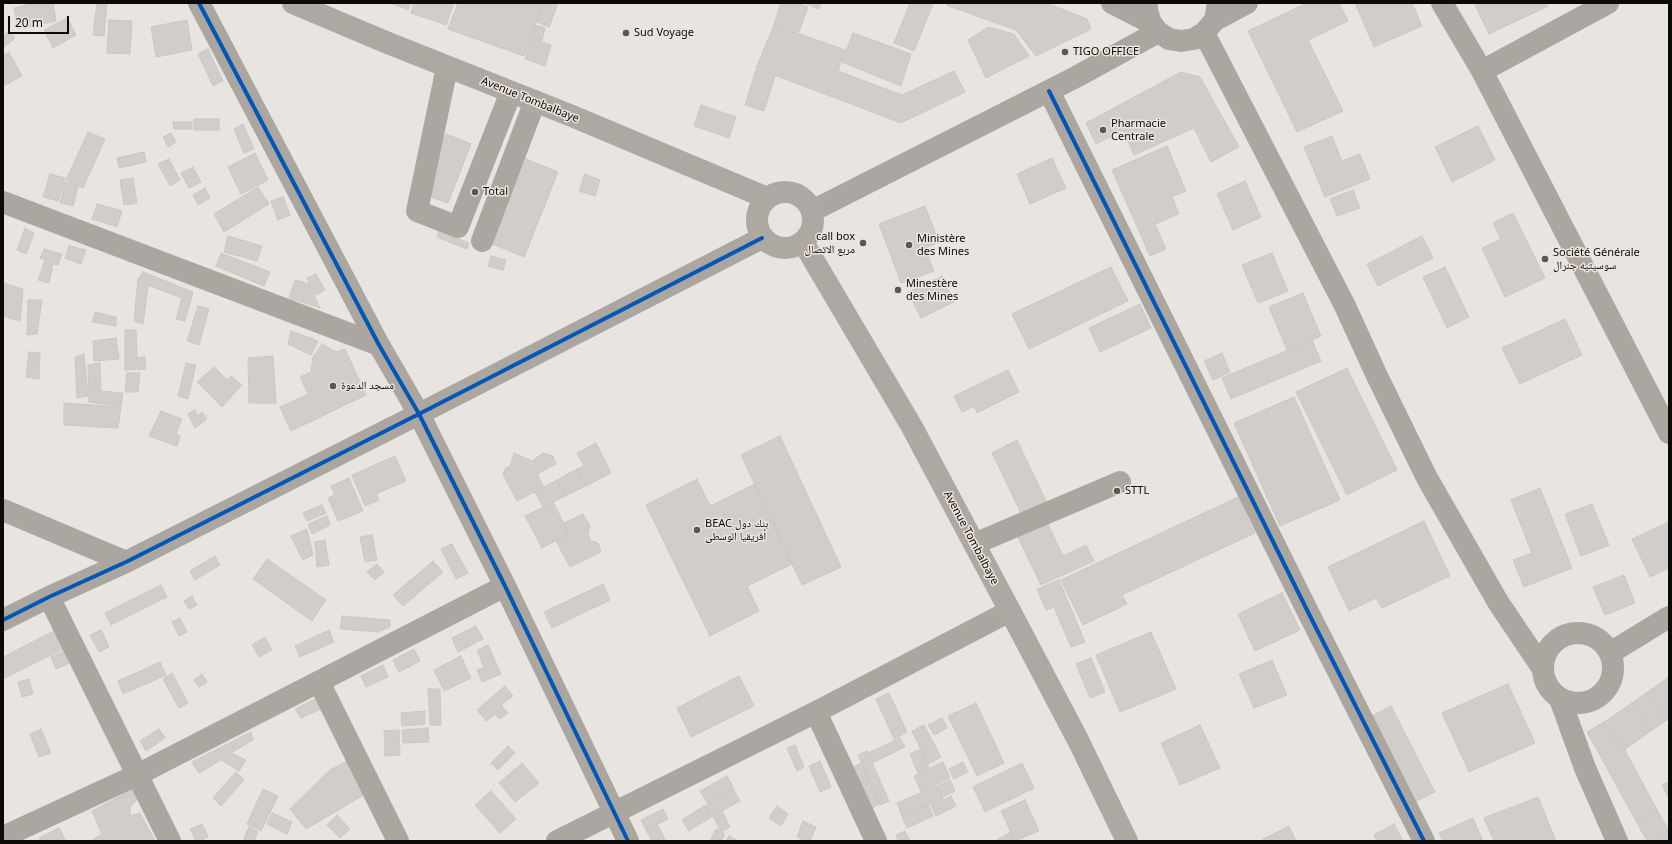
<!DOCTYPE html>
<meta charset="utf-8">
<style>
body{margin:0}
#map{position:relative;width:1672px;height:844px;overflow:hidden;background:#e8e4e0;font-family:"Noto Sans",sans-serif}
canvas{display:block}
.frame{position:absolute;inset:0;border:4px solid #0d0b09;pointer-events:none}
.scale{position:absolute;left:8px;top:16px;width:61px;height:18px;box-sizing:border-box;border:2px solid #0d0b09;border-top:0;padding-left:5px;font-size:12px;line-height:14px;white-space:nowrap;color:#0d0b09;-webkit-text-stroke:3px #ebe5dd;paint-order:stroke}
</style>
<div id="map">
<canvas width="1672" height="844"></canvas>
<div class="frame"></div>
<div class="scale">20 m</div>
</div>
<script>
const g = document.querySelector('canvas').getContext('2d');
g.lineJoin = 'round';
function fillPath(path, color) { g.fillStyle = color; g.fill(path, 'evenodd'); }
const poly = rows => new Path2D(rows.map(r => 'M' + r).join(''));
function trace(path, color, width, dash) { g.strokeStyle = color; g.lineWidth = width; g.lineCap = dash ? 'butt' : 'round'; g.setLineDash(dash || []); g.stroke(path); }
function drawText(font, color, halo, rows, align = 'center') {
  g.font = font + ' "Noto Sans","Noto Naskh Arabic",sans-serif'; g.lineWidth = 3; g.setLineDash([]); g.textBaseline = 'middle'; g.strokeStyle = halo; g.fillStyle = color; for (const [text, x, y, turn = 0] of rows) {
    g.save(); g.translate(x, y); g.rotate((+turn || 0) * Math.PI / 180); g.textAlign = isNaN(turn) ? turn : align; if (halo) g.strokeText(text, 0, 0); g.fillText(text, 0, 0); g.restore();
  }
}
const building = poly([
 [35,3,53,3,56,21,18,29,14,8,35,3],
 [97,3,107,3,104,36,93,35,97,3],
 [390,3,411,3,408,10,390,3],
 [414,3,454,3,446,25,411,13,414,3],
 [458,3,543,3,524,56,448,29,458,3],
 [544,3,558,3,549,27,537,22,544,3],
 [781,3,796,3,808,7,799,32,774,24,781,3],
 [804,3,821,3,819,9,804,3],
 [910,3,933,4,914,51,894,43,910,3],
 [947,3,1047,3,1087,19,1091,29,1036,56,1016,30,946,5,947,3],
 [1307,3,1339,3,1348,21,1308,40,1343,111,1297,132,1248,31,1307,3],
 [1355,3,1412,3,1422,26,1374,47,1355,3],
 [1474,3,1547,3,1548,6,1489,34,1474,3],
 [67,18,76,35,53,48,44,30,67,18],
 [109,20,132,21,130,54,107,53,109,20],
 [187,20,192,50,156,57,151,27,187,20],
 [535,25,545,28,542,41,532,38,535,25],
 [774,25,845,50,838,71,902,95,954,71,965,92,901,123,756,68,774,25],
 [988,27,1014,34,1029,56,986,78,968,40,988,27],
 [9,31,15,38,3,48,3,36,9,31],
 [853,33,911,54,901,86,842,62,853,33],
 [531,39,551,45,545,66,525,59,531,39],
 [208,49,223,81,213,86,198,54,208,49],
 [9,52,22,76,3,86,3,56,9,52],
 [756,70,775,76,764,111,745,105,756,70],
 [1181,72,1200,77,1239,147,1211,162,1194,128,1134,155,1123,130,1096,144,1086,123,1181,72],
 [701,105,736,117,729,138,694,126,701,105],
 [194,119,219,119,219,130,194,130,194,119],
 [173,122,192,122,192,129,174,129,173,122],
 [243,124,254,149,244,153,234,129,243,124],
 [1478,126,1495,160,1452,182,1435,147,1478,126],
 [88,132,105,139,83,188,66,180,88,132],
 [171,133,176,142,168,147,163,137,171,133],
 [446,134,471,144,448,203,423,194,446,134],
 [1332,136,1342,161,1360,154,1370,179,1325,197,1304,147,1332,136],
 [1167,146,1186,191,1172,197,1179,214,1155,224,1166,249,1150,256,1112,170,1167,146],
 [144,152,146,162,119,168,117,158,144,152],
 [255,153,268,180,241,194,228,167,255,153],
 [1052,158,1066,188,1030,204,1017,174,1052,158],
 [169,159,180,180,170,186,158,164,169,159],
 [526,159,558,172,524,257,492,244,526,159],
 [193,167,201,182,189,188,181,173,193,167],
 [50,174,65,178,58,201,43,197,50,174],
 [585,174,600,180,595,196,579,191,585,174],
 [133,178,137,203,124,205,120,180,133,178],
 [1245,181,1261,217,1233,230,1217,194,1245,181],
 [65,182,78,186,73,206,60,203,65,182],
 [258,187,269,204,224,232,214,214,258,187],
 [205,188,210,198,198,205,193,195,205,188],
 [1353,190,1360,208,1337,216,1330,199,1353,190],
 [283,197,290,215,278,220,271,201,283,197],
 [97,204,122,211,117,227,92,219,97,204],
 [925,206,939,242,925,248,934,271,901,283,879,224,925,206],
 [1513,213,1545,278,1505,297,1482,248,1501,239,1493,223,1513,213],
 [25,228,34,233,26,254,17,250,25,228],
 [439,231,469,243,467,249,437,237,439,231],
 [228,236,262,246,257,261,224,252,228,236],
 [1422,236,1433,258,1378,286,1367,264,1422,236],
 [69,246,86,250,81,264,65,258,69,246],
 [44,249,62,254,58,265,53,264,49,283,38,280,45,260,40,258,44,249],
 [221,253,270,272,264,286,216,266,221,253],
 [1272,253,1288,291,1258,303,1242,265,1272,253],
 [491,256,506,260,503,270,488,266,491,256],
 [1111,267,1128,301,1029,349,1012,314,1111,267],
 [1445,267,1469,317,1447,328,1423,277,1445,267],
 [143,272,193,292,185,321,176,319,182,298,148,285,143,324,134,321,138,279,143,272],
 [316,274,325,290,316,295,307,278,316,274],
 [942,276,954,302,921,318,908,292,942,276],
 [295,280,309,284,320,308,289,298,295,280],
 [4,283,23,289,20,321,3,316,3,285,4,283],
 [1303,293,1321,336,1287,350,1269,307,1303,293],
 [28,300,42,300,37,334,27,335,28,300],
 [1140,304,1151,328,1100,352,1089,328,1140,304],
 [198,306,209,309,199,345,187,341,198,306],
 [95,312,116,317,116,326,92,322,95,312],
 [1565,319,1582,355,1520,384,1502,348,1565,319],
 [125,330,136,330,137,358,145,357,146,369,125,370,125,330],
 [291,331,318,341,311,355,288,344,291,331],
 [116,338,119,359,94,361,93,341,116,338],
 [1312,340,1321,361,1231,399,1222,378,1312,340],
 [322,344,336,352,345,349,366,395,291,431,280,407,308,394,300,377,311,372,313,357,322,344],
 [29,352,40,353,39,379,26,377,29,352],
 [1222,353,1230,372,1213,380,1204,361,1222,353],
 [84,354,88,396,77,398,75,357,84,354],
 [273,356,276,403,249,403,248,358,273,356],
 [100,363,101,391,123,393,121,406,89,402,88,365,100,363],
 [186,363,196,365,188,399,178,396,186,363],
 [214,367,227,380,231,376,242,385,222,407,197,382,214,367],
 [1347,368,1397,470,1347,495,1296,392,1347,368],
 [1008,370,1019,392,977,413,974,406,962,412,954,396,1008,370],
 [127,373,140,373,138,392,125,392,127,373],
 [1294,397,1340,500,1280,526,1234,423,1294,397],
 [64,403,121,407,118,428,64,425,64,403],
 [195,410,198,416,202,412,207,419,195,428,188,414,195,410],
 [161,411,182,419,176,434,180,436,177,446,149,436,161,411],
 [780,436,841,567,802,585,741,455,780,436],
 [1017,440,1046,501,1021,513,992,453,1017,440],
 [596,443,611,473,586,486,577,469,584,466,577,453,596,443],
 [514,453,532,461,543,453,553,456,556,464,537,474,544,487,517,501,503,474,506,468,510,466,514,453],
 [395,456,406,481,376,494,379,500,365,506,352,475,395,456],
 [577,469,586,486,565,496,557,480,577,469],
 [349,478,363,511,338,521,328,498,335,495,331,486,349,478],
 [697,479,710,506,755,484,792,564,747,586,759,611,710,636,646,505,697,479],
 [557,480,565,496,543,507,535,492,557,480],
 [1540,488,1572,568,1524,587,1513,560,1532,553,1511,500,1540,488],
 [1238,497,1255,533,1122,595,1127,604,1083,625,1061,580,1238,497],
 [553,502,569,534,542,548,525,516,553,502],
 [1592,504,1609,545,1581,556,1565,514,1592,504],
 [322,505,326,513,307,521,303,513,322,505],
 [583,514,590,526,588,534,591,541,598,543,601,552,570,567,556,541,569,534,564,523,583,514],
 [327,516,330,525,312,534,308,524,327,516],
 [1044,516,1063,556,1086,545,1094,561,1041,585,1014,529,1044,516],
 [1424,521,1450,576,1382,608,1376,598,1349,611,1328,567,1424,521],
 [1669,522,1669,568,1650,577,1632,539,1669,522],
 [307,529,313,555,303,560,291,536,307,529],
 [372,535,377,560,365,562,360,537,372,535],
 [325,540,329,565,317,567,315,542,325,540],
 [452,544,468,573,456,579,441,549,452,544],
 [215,556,220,565,195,580,190,571,215,556],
 [267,559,326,600,312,621,253,579,267,559],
 [433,561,443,572,403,606,393,595,433,561],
 [377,564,384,572,375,580,367,572,377,564],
 [1624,575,1635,603,1605,615,1593,587,1624,575],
 [1059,580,1085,642,1071,647,1054,607,1046,610,1037,589,1059,580],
 [603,584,610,600,552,628,544,612,603,584],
 [161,585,167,597,111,625,105,613,161,585],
 [1282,593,1300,630,1255,651,1238,614,1282,593],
 [192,596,197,605,189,609,184,601,192,596],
 [342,616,390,620,390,627,378,632,340,629,342,616],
 [180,618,187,632,179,636,172,622,180,618],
 [476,626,483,639,458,652,452,638,476,626],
 [101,630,109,647,99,652,90,635,101,630],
 [329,630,334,642,300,657,295,646,329,630],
 [54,631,63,649,3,679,3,657,54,631],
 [1151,632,1176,689,1120,712,1096,655,1151,632],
 [265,637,272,650,259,657,252,645,265,637],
 [488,645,501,674,482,682,477,670,484,667,477,650,488,645],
 [414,649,420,661,399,672,393,660,414,649],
 [64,651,69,663,56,669,51,657,64,651],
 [461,656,471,678,444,691,434,670,461,656],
 [1091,658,1105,692,1090,698,1076,664,1091,658],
 [1272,660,1287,695,1254,708,1239,674,1272,660],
 [160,662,166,675,123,694,118,681,160,662],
 [383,665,388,677,366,687,361,676,383,665],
 [172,673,188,703,179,708,163,679,172,673],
 [202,674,207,682,199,687,194,680,202,674],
 [739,676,754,706,691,737,677,708,739,676],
 [1669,677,1669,719,1665,721,1646,693,1669,677],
 [29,679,33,694,22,697,18,682,29,679],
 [1508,684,1535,743,1469,772,1442,713,1508,684],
 [505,686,513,696,501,705,508,713,500,719,495,714,486,721,477,710,505,686],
 [428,689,440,689,441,725,430,725,428,689],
 [889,693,907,732,894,739,876,699,889,693],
 [1646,693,1665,721,1651,731,1632,703,1646,693],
 [317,698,323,708,301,718,295,709,317,698],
 [976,703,1004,763,977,776,948,716,976,703],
 [1632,703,1651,731,1624,750,1619,739,1614,742,1603,723,1632,703],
 [1391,706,1435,792,1415,802,1372,716,1391,706],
 [425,711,425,724,402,726,401,713,425,711],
 [942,718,947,728,934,735,928,725,942,718],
 [1603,723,1614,742,1619,739,1657,810,1636,821,1587,732,1603,723],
 [924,725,941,757,928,764,912,731,924,725],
 [1200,725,1220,768,1180,785,1161,743,1200,725],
 [428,728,429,742,403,743,402,730,428,728],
 [41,729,51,753,39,757,30,734,41,729],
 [159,729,165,738,146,751,140,741,159,729],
 [399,730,400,755,385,756,384,731,399,730],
 [251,732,253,740,231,753,246,760,239,771,221,760,199,773,192,762,251,732],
 [900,738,905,747,872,763,868,753,900,738],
 [795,745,804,767,797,771,787,748,795,745],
 [508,746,515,753,498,770,491,763,508,746],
 [921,749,929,768,918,773,910,754,921,749],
 [867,751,889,801,880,805,858,755,867,751],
 [350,760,367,793,306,829,290,809,330,770,350,760],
 [820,761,831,787,820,792,809,766,820,761],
 [943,762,950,778,921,792,914,776,943,762],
 [963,762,968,772,954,779,949,769,963,762],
 [522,763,539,783,515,802,499,783,522,763],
 [861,763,879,804,868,810,849,769,861,763],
 [1022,763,1034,788,985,812,973,787,1022,763],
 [236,772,244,780,221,806,213,798,236,772],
 [727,776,734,789,708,804,700,791,727,776],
 [950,780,955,791,942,797,938,786,950,780],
 [1669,782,1669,798,1662,785,1669,782],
 [937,786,943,799,902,816,897,803,937,786],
 [263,789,278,796,261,831,247,824,263,789],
 [132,790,137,800,130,807,130,816,140,813,155,841,91,841,102,834,92,811,132,790],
 [734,790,740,801,711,817,705,806,734,790],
 [491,791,516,819,500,833,475,805,491,791],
 [951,796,956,806,936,816,931,806,951,796],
 [1538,797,1556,841,1494,841,1484,818,1538,797],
 [1025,800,1039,831,1015,841,1001,811,1025,800],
 [928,805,933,816,907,828,902,817,928,805],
 [704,806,711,817,689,831,682,820,704,806],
 [777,806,788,814,781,826,769,818,777,806],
 [663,809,668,819,646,830,641,820,663,809],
 [1657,810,1669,831,1669,835,1658,841,1647,841,1636,821,1657,810],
 [722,811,730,827,721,832,713,816,722,811],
 [272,813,292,822,287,834,267,824,272,813],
 [337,815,350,829,340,838,327,825,337,815],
 [1473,818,1483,841,1443,841,1439,833,1473,818],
 [803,821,816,827,810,841,806,841,797,837,803,821],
 [202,824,208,837,200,841,196,841,190,829,202,824],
 [657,824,666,841,652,841,646,830,657,824],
 [1394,824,1403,841,1377,841,1374,835,1394,824],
 [1289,826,1296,841,1264,841,1263,839,1289,826],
 [249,827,258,832,254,841,243,841,249,827],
 [59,828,66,841,41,841,39,838,59,828],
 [716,829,725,834,721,841,710,841,716,829],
 [905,831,910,841,898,841,896,835,905,831],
 [1011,832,1016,841,995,841,1011,832],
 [1669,835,1669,841,1658,841,1669,835],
 [729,836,738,841,726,841,729,836]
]);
const minor = poly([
 [199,3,379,345,419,414,505,586,628,841],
 [1112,3,1151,23],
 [1146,3,1148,14,1151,23,1158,32,1169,39,1181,41,1194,39,1204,33,1215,20,1218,3],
 [1442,3,1482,71,1669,433],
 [1215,20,1247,3],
 [1204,33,1345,306,1377,376,1427,478,1498,602,1543,669],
 [447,67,417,211,458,227,511,92],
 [1482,71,1608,3],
 [1049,91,1309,614,1424,841],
 [3,202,379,345],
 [812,211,1076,77,1158,32],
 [482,241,535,101],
 [3,510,126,562],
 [974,544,1120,482],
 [49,597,170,841],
 [3,620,49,597,126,562,419,414,762,238],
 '1543 668a35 35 0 1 1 70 0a35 35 0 1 1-70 0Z',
 [1610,653,1669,617],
 [319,682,398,841],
 [1560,699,1585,768,1617,841],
 [816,712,876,841],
 [3,837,137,775,505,586],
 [557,841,816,712,1010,611]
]);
const major = poly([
 [293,3,388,43,572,116,767,198],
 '757 220a28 28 0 1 1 56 0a28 28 0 1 1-56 0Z',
 [803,242,912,427,1010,611,1078,740,1127,841]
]);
const cycleway = poly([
 [199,3,379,345,419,414,505,586,628,841],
 [1049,91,1309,614,1424,841],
 [3,620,49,597,126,562,419,414,762,238]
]);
const markers = [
 [626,33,4,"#5a5754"],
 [1065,52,4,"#5a5754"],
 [1103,130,4,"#5a5754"],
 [475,192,4,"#5a5754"],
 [863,243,4,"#5a5754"],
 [909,245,4,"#5a5754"],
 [1545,259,4,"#5a5754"],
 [898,290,4,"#5a5754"],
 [333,386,4,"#5a5754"],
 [1117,491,4,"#5a5754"],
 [697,530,4,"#5a5754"]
];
const poiNames = [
 ["Sud Voyage",634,33],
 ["TIGO OFFICE",1073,52],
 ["Pharmacie",1111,124],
 ["Centrale",1111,137],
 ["Total",483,192],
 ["call box",855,237,"right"],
 ["مربع الاتصال",855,250,"right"],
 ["Ministère",917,239],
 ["des Mines",917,252],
 ["Société Générale",1553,253],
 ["سوسيتيه جنرال",1553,266],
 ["Minestère",906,284],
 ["des Mines",906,297],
 ["مسجد الدعوة",341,386],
 ["STTL",1125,491],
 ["BEAC بنك دول",705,524],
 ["أفريقيا الوسطى",705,537]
];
const streetNames = [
 ["Avenue Tombalbaye",530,100,22],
 ["Avenue Tombalbaye",971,538,62]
];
fillPath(building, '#d0cdca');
trace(building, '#cac7c4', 1);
trace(minor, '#aba7a0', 22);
trace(major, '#ada8a1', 22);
trace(cycleway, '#0057b8', 4);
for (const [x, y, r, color] of markers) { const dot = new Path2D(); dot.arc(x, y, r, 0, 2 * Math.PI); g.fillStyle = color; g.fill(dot); trace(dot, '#ebe5dd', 1.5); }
drawText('11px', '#0d0b09', '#ebe5dd', poiNames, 'left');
drawText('11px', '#0d0b09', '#ebe5dd', streetNames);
</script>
